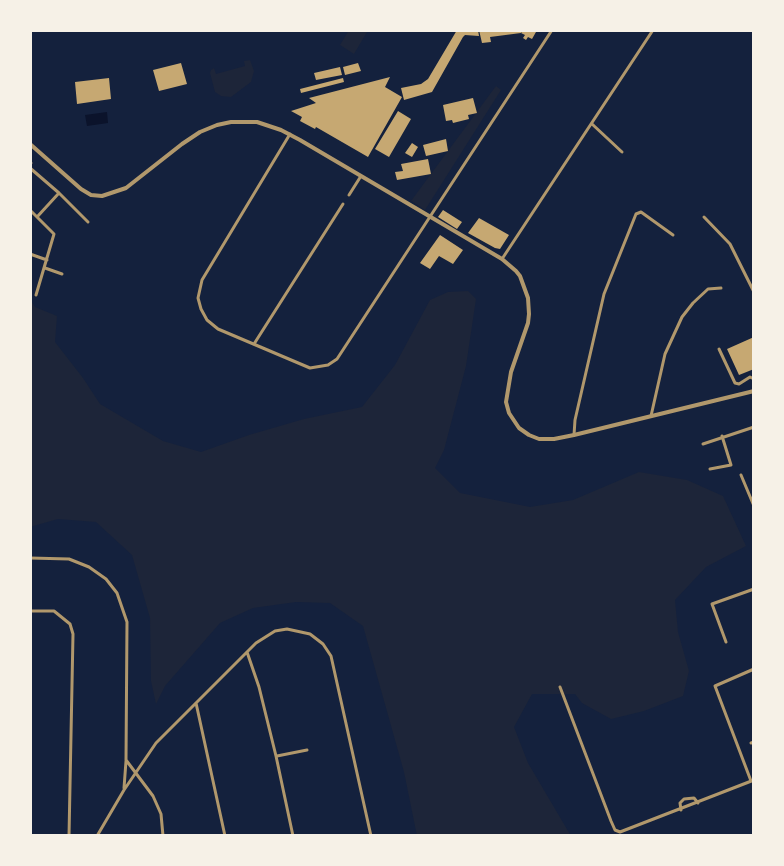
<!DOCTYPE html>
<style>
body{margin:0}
#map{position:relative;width:784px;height:866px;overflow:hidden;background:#14213d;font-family:"Titillium Web",sans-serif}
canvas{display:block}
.frame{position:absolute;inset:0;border:32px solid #f6f1e7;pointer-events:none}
</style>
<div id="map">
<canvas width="784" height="866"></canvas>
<div class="frame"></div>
</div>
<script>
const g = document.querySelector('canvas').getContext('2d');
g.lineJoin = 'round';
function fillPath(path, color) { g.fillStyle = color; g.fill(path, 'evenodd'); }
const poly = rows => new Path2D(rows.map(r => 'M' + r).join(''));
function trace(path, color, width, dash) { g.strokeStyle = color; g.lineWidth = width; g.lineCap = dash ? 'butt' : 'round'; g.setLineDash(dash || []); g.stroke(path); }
const green = poly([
 [349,30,364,30,367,32,354,54,340,45],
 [250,60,254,71,251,82,231,97,221,96,215,92,210,73,211,70,214,68,216,74,245,66,244,61],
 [496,86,501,90,425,210,411,201],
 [468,291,476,299,466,366,444,450,435,468,460,493,530,507,573,500,639,472,687,480,723,496,746,546,706,567,675,600,678,632,689,671,683,696,644,711,611,719,582,703,575,694,532,694,514,727,528,763,571,836,417,836,404,772,363,626,330,603,296,602,253,608,220,623,165,686,156,704,151,681,150,618,132,555,96,522,58,519,30,527,30,299,35,307,57,316,55,342,83,378,100,404,163,441,201,452,249,435,304,419,362,407,395,365,430,300,448,292]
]);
const water = poly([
 [107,112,108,123,87,126,85,115]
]);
const building = poly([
 [457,30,478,30,479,36,465,35,463,37,432,92,404,100,401,88,421,84,428,79],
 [479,30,521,30,521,33,490,37,491,42,482,43],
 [523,30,535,30,536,32,532,39,528,37,526,40,523,38,525,35,521,33],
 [181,63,187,84,159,91,153,70],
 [358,63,361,71,345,75,343,67],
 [340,67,342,75,316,80,314,73],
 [390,77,385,87,402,97,368,157,316,127,315,129,300,121,302,117,291,111,316,103,309,98],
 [109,78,111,99,77,104,75,82],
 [343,78,344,82,301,93,300,89],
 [473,98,477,113,468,115,469,119,453,123,452,120,446,121,443,105],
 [398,111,411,119,389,157,375,149],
 [446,139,448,151,426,156,423,145],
 [412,143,418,147,412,157,405,153],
 [428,159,431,174,397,180,395,172,403,171,401,164],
 [443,210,462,222,457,229,438,217],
 [479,218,509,235,500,249,495,248,468,233],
 [440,235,463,250,453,264,439,256,430,269,420,263],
 [754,337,754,369,739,375,727,349]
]);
const minor = poly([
 [592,124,622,152],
 [290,134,202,280,198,298,201,309,207,320,218,329,310,368,328,365,337,359,552,30],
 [30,164,31,163],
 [30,168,59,193],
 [349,195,361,176],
 [30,210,54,234,36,295],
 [37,217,59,193,88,222],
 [704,217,730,244,754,292],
 [30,254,47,260],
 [502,259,653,30],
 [45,268,62,274],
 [254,344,343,204],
 [719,349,735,383,739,384,750,377,754,379],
 [651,416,665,354,682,317,693,303,708,289,721,288],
 [574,435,575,420,604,294,636,214,641,212,673,235],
 [703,444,754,427],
 [710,469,731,465,722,436],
 [741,475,754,506],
 [30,558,69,559,89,567,106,579,117,593,127,622,126,760,153,796,161,814,163,836],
 [30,611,54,611,70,624,73,634,69,836],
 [726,642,712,604,754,589],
 [247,652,259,687,276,756,293,836],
 [560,687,611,821,615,830,620,832],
 [196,703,225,836],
 [751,743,754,742],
 [277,756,307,750],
 [751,781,715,686,754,669],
 [124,788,126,761],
 [681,810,680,803,684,799,694,798,698,803],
 [620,832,754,780],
 [97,836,124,790,156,743,256,643,275,631,287,629,310,634,323,644,331,656,371,836]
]);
const tertiary = poly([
 [30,144,81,189,91,195,102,196,126,188,182,144,200,132,217,125,231,122,257,122,281,130,300,140,502,259,516,271,520,276,528,298,529,314,528,323,511,372,506,402,509,413,519,428,529,435,539,439,554,439,574,435,754,391]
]);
fillPath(green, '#1d2539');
fillPath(water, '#0b132b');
fillPath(building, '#c6a872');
trace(minor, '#b1986c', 3);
trace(tertiary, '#b1986c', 4);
</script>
